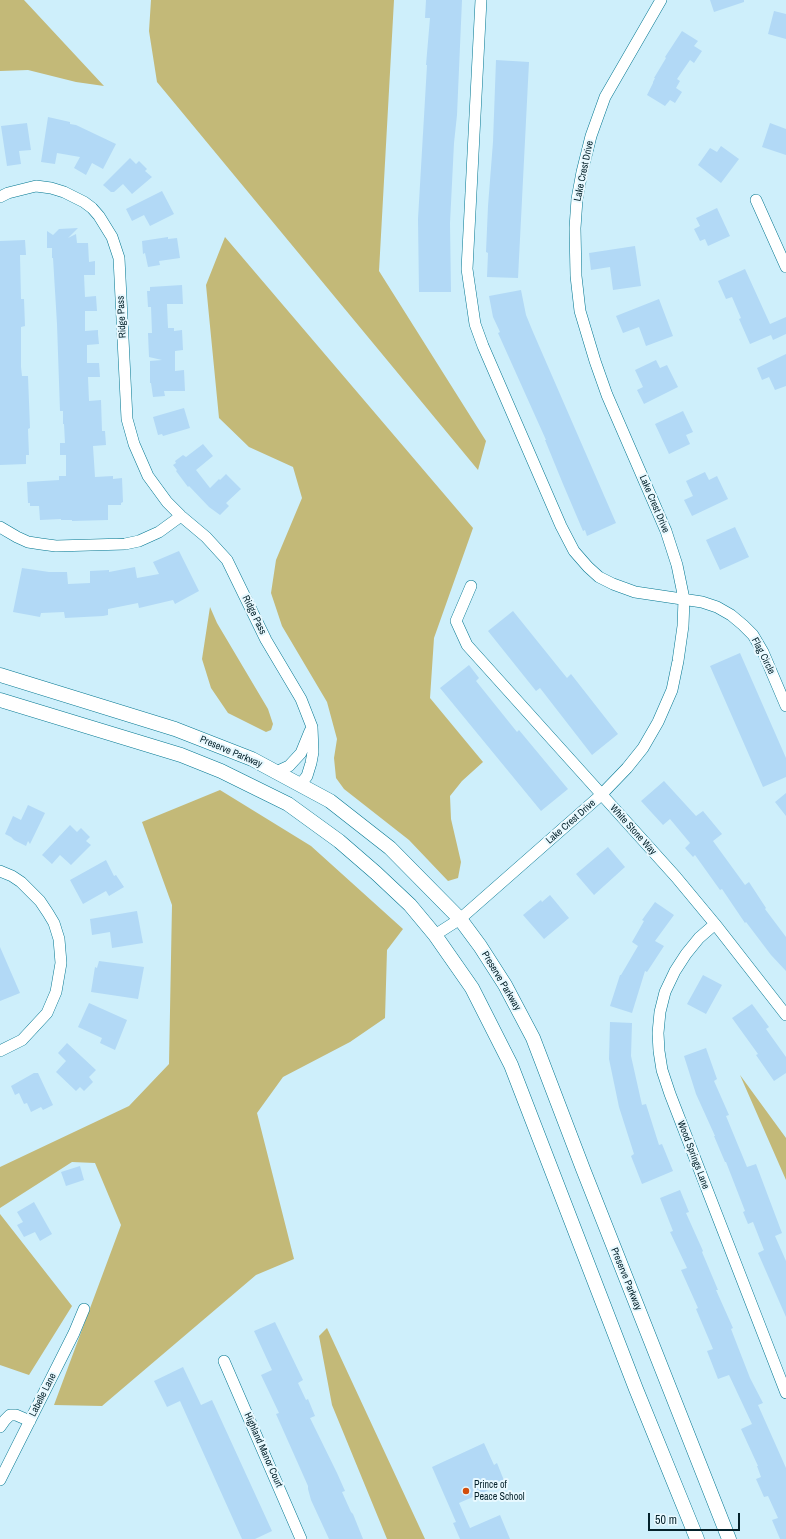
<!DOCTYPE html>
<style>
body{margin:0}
#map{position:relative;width:786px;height:1539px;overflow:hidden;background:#ceeffb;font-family:"Archivo Narrow",sans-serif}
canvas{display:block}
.scale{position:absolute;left:648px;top:1513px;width:92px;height:18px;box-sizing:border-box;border:2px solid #04212a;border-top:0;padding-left:5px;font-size:12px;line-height:14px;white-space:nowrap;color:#04212a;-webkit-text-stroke:3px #e8f9ff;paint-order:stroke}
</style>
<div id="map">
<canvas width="786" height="1539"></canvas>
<div class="scale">50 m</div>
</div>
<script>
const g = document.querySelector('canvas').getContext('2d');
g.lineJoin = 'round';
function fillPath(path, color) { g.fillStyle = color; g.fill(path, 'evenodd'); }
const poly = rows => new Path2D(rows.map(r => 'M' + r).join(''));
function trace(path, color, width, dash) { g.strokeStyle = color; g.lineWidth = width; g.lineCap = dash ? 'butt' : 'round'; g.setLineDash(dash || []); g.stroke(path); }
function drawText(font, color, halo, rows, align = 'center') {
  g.font = font + ' "Archivo Narrow",sans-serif'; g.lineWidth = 4; g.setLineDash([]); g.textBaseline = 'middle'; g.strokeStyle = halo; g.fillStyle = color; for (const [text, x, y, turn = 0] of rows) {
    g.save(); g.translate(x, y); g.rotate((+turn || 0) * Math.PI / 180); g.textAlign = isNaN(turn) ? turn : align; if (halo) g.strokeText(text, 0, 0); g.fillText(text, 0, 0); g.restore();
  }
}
const forest = poly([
 [0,0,24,0,104,86,76,82,28,70,0,71],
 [151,0,394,0,379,271,486,441,478,470,157,82,149,31],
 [225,237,473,528,434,638,430,698,483,762,462,781,450,796,451,819,461,862,458,878,448,881,409,840,344,789,336,778,334,758,337,739,327,702,282,626,271,593,276,560,302,498,293,467,249,447,219,418,206,285],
 [210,607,217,623,268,709,273,724,271,730,266,732,228,713,211,688,202,659],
 [220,790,311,846,403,929,387,950,385,1018,350,1042,283,1077,257,1113,294,1259,256,1275,102,1406,54,1405,121,1225,95,1163,72,1162,0,1208,0,1167,129,1106,169,1064,172,905,142,822],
 [740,1075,786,1138,786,1180],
 [0,1214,72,1306,29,1375,0,1365],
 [327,1328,425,1539,387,1539,332,1405,319,1336]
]);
const building = poly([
 [426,0,462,0,457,115,454,143,450,223,451,292,419,292,418,219,427,65,426,65,430,18,425,18],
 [710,0,744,0,744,2,714,12],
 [774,11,786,14,786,39,768,34],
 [682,31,698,41,694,46,702,51,694,63,690,60,677,79,680,81,676,88,682,92,675,103,670,100,665,106,647,95,653,83,653,82,655,78,654,78,666,58,665,57],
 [496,60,529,62,518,278,487,277,488,253,486,252,488,206,493,142],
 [48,117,70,122,70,124,76,125,116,144,103,169,92,163,86,175,74,168,80,157,57,153,55,164,41,162],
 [27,123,31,150,19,151,21,164,7,166,1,126],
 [770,123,786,129,786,155,762,147],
 [721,146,739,159,721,183,698,165,710,148,717,152],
 [130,158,136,164,139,161,147,169,145,171,152,177,132,194,123,184,114,192,111,192,103,185],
 [162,191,174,214,150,226,144,215,132,221,126,209],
 [717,208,730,236,708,246,705,239,700,241,694,229,700,226,696,218],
 [78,228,68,238,76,234,77,243,88,243,89,262,95,261,95,275,84,275,85,297,96,296,97,311,85,311,85,331,98,330,98,334,99,344,87,345,87,363,99,363,100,377,88,377,89,401,101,400,102,431,105,431,106,445,93,446,95,477,113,476,113,479,122,478,123,502,121,503,121,505,108,505,108,520,72,521,72,520,61,520,61,519,40,520,39,506,30,506,30,503,28,503,27,482,59,480,59,476,66,476,66,455,60,455,60,443,65,443,64,424,63,424,63,411,60,411,57,324,53,258,52,258,52,248,47,248,47,231,53,235,59,229],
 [168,237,168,239,177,238,180,258,159,261,160,265,148,267,145,253,143,254,142,241],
 [25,240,26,255,20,255,21,299,24,299,25,326,21,327,21,367,22,376,28,376,30,428,28,429,29,455,26,455,26,464,0,465,0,241],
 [635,246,641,286,613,290,610,267,591,270,589,253],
 [745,269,770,324,786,317,786,334,773,340,771,335,750,344,739,319,741,318,732,297,726,299,718,281],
 [182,285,183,304,167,304,168,328,174,328,174,331,182,330,183,350,175,351,175,371,184,370,185,391,164,391,165,396,153,397,151,383,150,383,150,361,162,360,149,357,148,333,152,333,151,307,148,307,147,291,150,291,150,287],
 [521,290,526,315,533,332,616,523,587,536,585,530,583,531,563,484,545,440,546,440,498,333,500,332,493,317,489,296],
 [659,299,673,336,646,346,639,327,623,333,616,316],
 [786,354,786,386,775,390,769,377,762,380,757,368],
 [656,360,660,368,667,365,678,387,644,404,637,390,643,387,635,370],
 [184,408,190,428,163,436,162,434,158,435,153,417],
 [683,411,693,432,686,435,690,444,669,454,655,424],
 [203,444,213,456,196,470,210,488,219,479,220,480,226,474,241,489,226,503,229,506,220,515,209,507,189,486,188,487,176,471,177,470,173,465,176,463,175,461,183,455,186,457],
 [705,472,709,480,717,476,728,499,692,516,684,500,693,496,686,481],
 [735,527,749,557,720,570,706,540],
 [179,551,199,591,175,604,173,600,139,608,138,603,108,609,108,615,103,616,65,618,64,612,41,613,40,617,13,612,22,568,49,572,67,572,68,584,90,583,90,571,109,570,109,572,135,567,137,578,159,574,153,562],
 [513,611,567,678,571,674,618,734,592,755,540,688,536,691,488,631],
 [740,653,786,758,786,777,763,787,710,666],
 [469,665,479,678,476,681,517,732,519,730,568,789,541,811,440,688],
 [664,781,696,816,703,811,722,834,713,841,745,885,749,882,766,908,765,909,786,937,786,971,771,955,746,922,745,923,722,889,720,890,695,855,693,857,685,848,690,843,670,819,663,825,641,801],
 [786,793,786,816,775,802],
 [28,805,45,813,30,844,28,841,26,846,14,840,11,837,5,834,13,816,21,820],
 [70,825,77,832,81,828,90,837,86,841,91,845,71,865,60,855,52,864,42,855],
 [608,847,625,867,594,895,576,874],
 [106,860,114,876,116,875,124,887,109,896,106,891,83,904,70,880],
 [550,895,569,918,544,939,523,915,541,900,542,902],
 [655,902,674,915,655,941,664,946,647,972,645,971,632,1013,610,1006,620,975,621,975,638,946,632,942,644,921,642,920],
 [137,911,143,943,112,948,110,932,92,935,90,919],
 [0,947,20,993,0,1001],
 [99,961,144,967,138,999,91,992,95,967,97,968],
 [703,975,722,985,706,1014,687,1004],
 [89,1003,127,1020,115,1050,100,1043,102,1038,78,1027],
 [752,1004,769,1027,766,1029,786,1057,786,1073,774,1081,756,1055,758,1054,732,1018],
 [610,1022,632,1023,631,1056,642,1105,646,1104,659,1145,662,1144,673,1171,642,1184,631,1156,634,1154,619,1107,609,1059],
 [67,1043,96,1070,89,1077,93,1082,84,1091,80,1087,76,1091,56,1072,66,1061,58,1053],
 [706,1048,717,1079,714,1081,729,1115,726,1116,747,1167,756,1164,782,1233,775,1236,786,1261,786,1317,758,1253,764,1250,753,1222,748,1224,743,1212,745,1211,726,1162,725,1162,714,1136,715,1136,696,1094,684,1056],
 [34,1073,38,1073,53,1105,43,1110,41,1107,31,1112,27,1103,24,1104,19,1093,15,1095,11,1086],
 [80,1166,84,1180,66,1186,61,1172],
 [680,1190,689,1212,686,1213,703,1251,702,1252,718,1290,716,1290,733,1328,731,1329,750,1378,763,1403,758,1405,786,1468,786,1539,780,1539,772,1520,778,1518,768,1496,764,1497,756,1479,761,1477,757,1466,758,1466,741,1429,752,1424,729,1375,718,1379,707,1351,713,1349,696,1309,698,1308,681,1270,687,1268,670,1232,673,1231,660,1198],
 [34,1202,52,1234,40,1241,35,1232,24,1237,17,1225,23,1222,17,1212],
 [275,1322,303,1380,298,1383,306,1400,308,1399,315,1416,310,1418,337,1473,345,1491,342,1492,351,1512,353,1514,363,1539,329,1539,311,1500,308,1489,308,1486,276,1414,279,1413,261,1375,272,1370,254,1331],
 [183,1367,201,1405,212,1400,272,1531,255,1539,242,1539,180,1401,167,1407,154,1381],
 [484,1443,494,1465,497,1463,505,1483,459,1503,470,1528,500,1515,510,1539,460,1539,453,1523,456,1522,432,1467]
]);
const minor = poly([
 [481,0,467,269,475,324,483,346,561,526,574,551,588,567,599,577,613,584,635,592,702,602,717,607,731,615,743,625,753,635,763,652,786,706],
 [0,197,8,193,36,186,51,188,64,192,84,202,92,208,99,216,112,237,119,258,127,419,134,444,148,476,167,502,181,516,206,537,227,560,266,640,301,699,312,727,313,752,311,763,307,776,300,785],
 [756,200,786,267],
 [0,527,17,537,28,542,41,544,56,546,125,544,139,541,159,532,181,516],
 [471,586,456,621,467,645,676,877,715,924,786,1015],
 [276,772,289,766,301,753,310,731],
 [0,871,12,876,21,882,40,901,48,913,54,923,59,939,61,963,56,992,47,1013,22,1040,0,1051],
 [715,924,699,938,686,954,675,971,665,992,660,1012,658,1033,659,1051,662,1070,670,1094,786,1393],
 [435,935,460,919,601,795,627,768,643,748,658,722,672,690,678,661,683,626,684,599,677,565,666,531,607,395,595,361,580,311,576,276,575,228,577,199,582,172,591,136,605,97,661,0],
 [224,1361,301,1539],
 [0,1427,5,1420,10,1415,16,1415,30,1421],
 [0,1480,74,1333,84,1309]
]);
const tertiary = poly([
 [0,675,175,729,252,759,330,801,390,848,460,919,480,946,505,985,533,1038,583,1169,729,1539],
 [0,700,181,755,221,771,288,804,339,841,376,873,410,905,435,935,472,988,511,1065,636,1389,697,1539]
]);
const markers = [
 [466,1491,4,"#d34e0c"]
];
const streetNames = [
 ["Lake Crest Drive",584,171,-78],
 ["Ridge Pass",122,317,-93],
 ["Lake Crest Drive",654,504,67],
 ["Ridge Pass",254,615,64],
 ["Flag Circle",763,656,63],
 ["Preserve Parkway",231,752,23],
 ["Lake Crest Drive",571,822,-41],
 ["White Stone Way",633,830,48],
 ["Preserve Parkway",501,981,59],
 ["Wood Springs Lane",693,1155,69],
 ["Preserve Parkway",626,1279,68],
 ["Labelle Lane",43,1395,-63],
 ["Highland Manor Court",263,1450,66]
];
const poiNames = [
 ["Prince of",474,1485],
 ["Peace School",474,1497]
];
fillPath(forest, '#c3b978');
fillPath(building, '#b2d9f6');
trace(minor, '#017690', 12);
trace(tertiary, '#017690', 15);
trace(minor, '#fff', 11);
trace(tertiary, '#fff', 14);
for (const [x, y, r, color] of markers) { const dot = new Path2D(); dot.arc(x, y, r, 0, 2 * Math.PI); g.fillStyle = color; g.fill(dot); trace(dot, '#e8f9ff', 1.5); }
drawText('10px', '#04212a', '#e8f9ff', streetNames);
drawText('10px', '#04212a', '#e8f9ff', poiNames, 'left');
</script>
